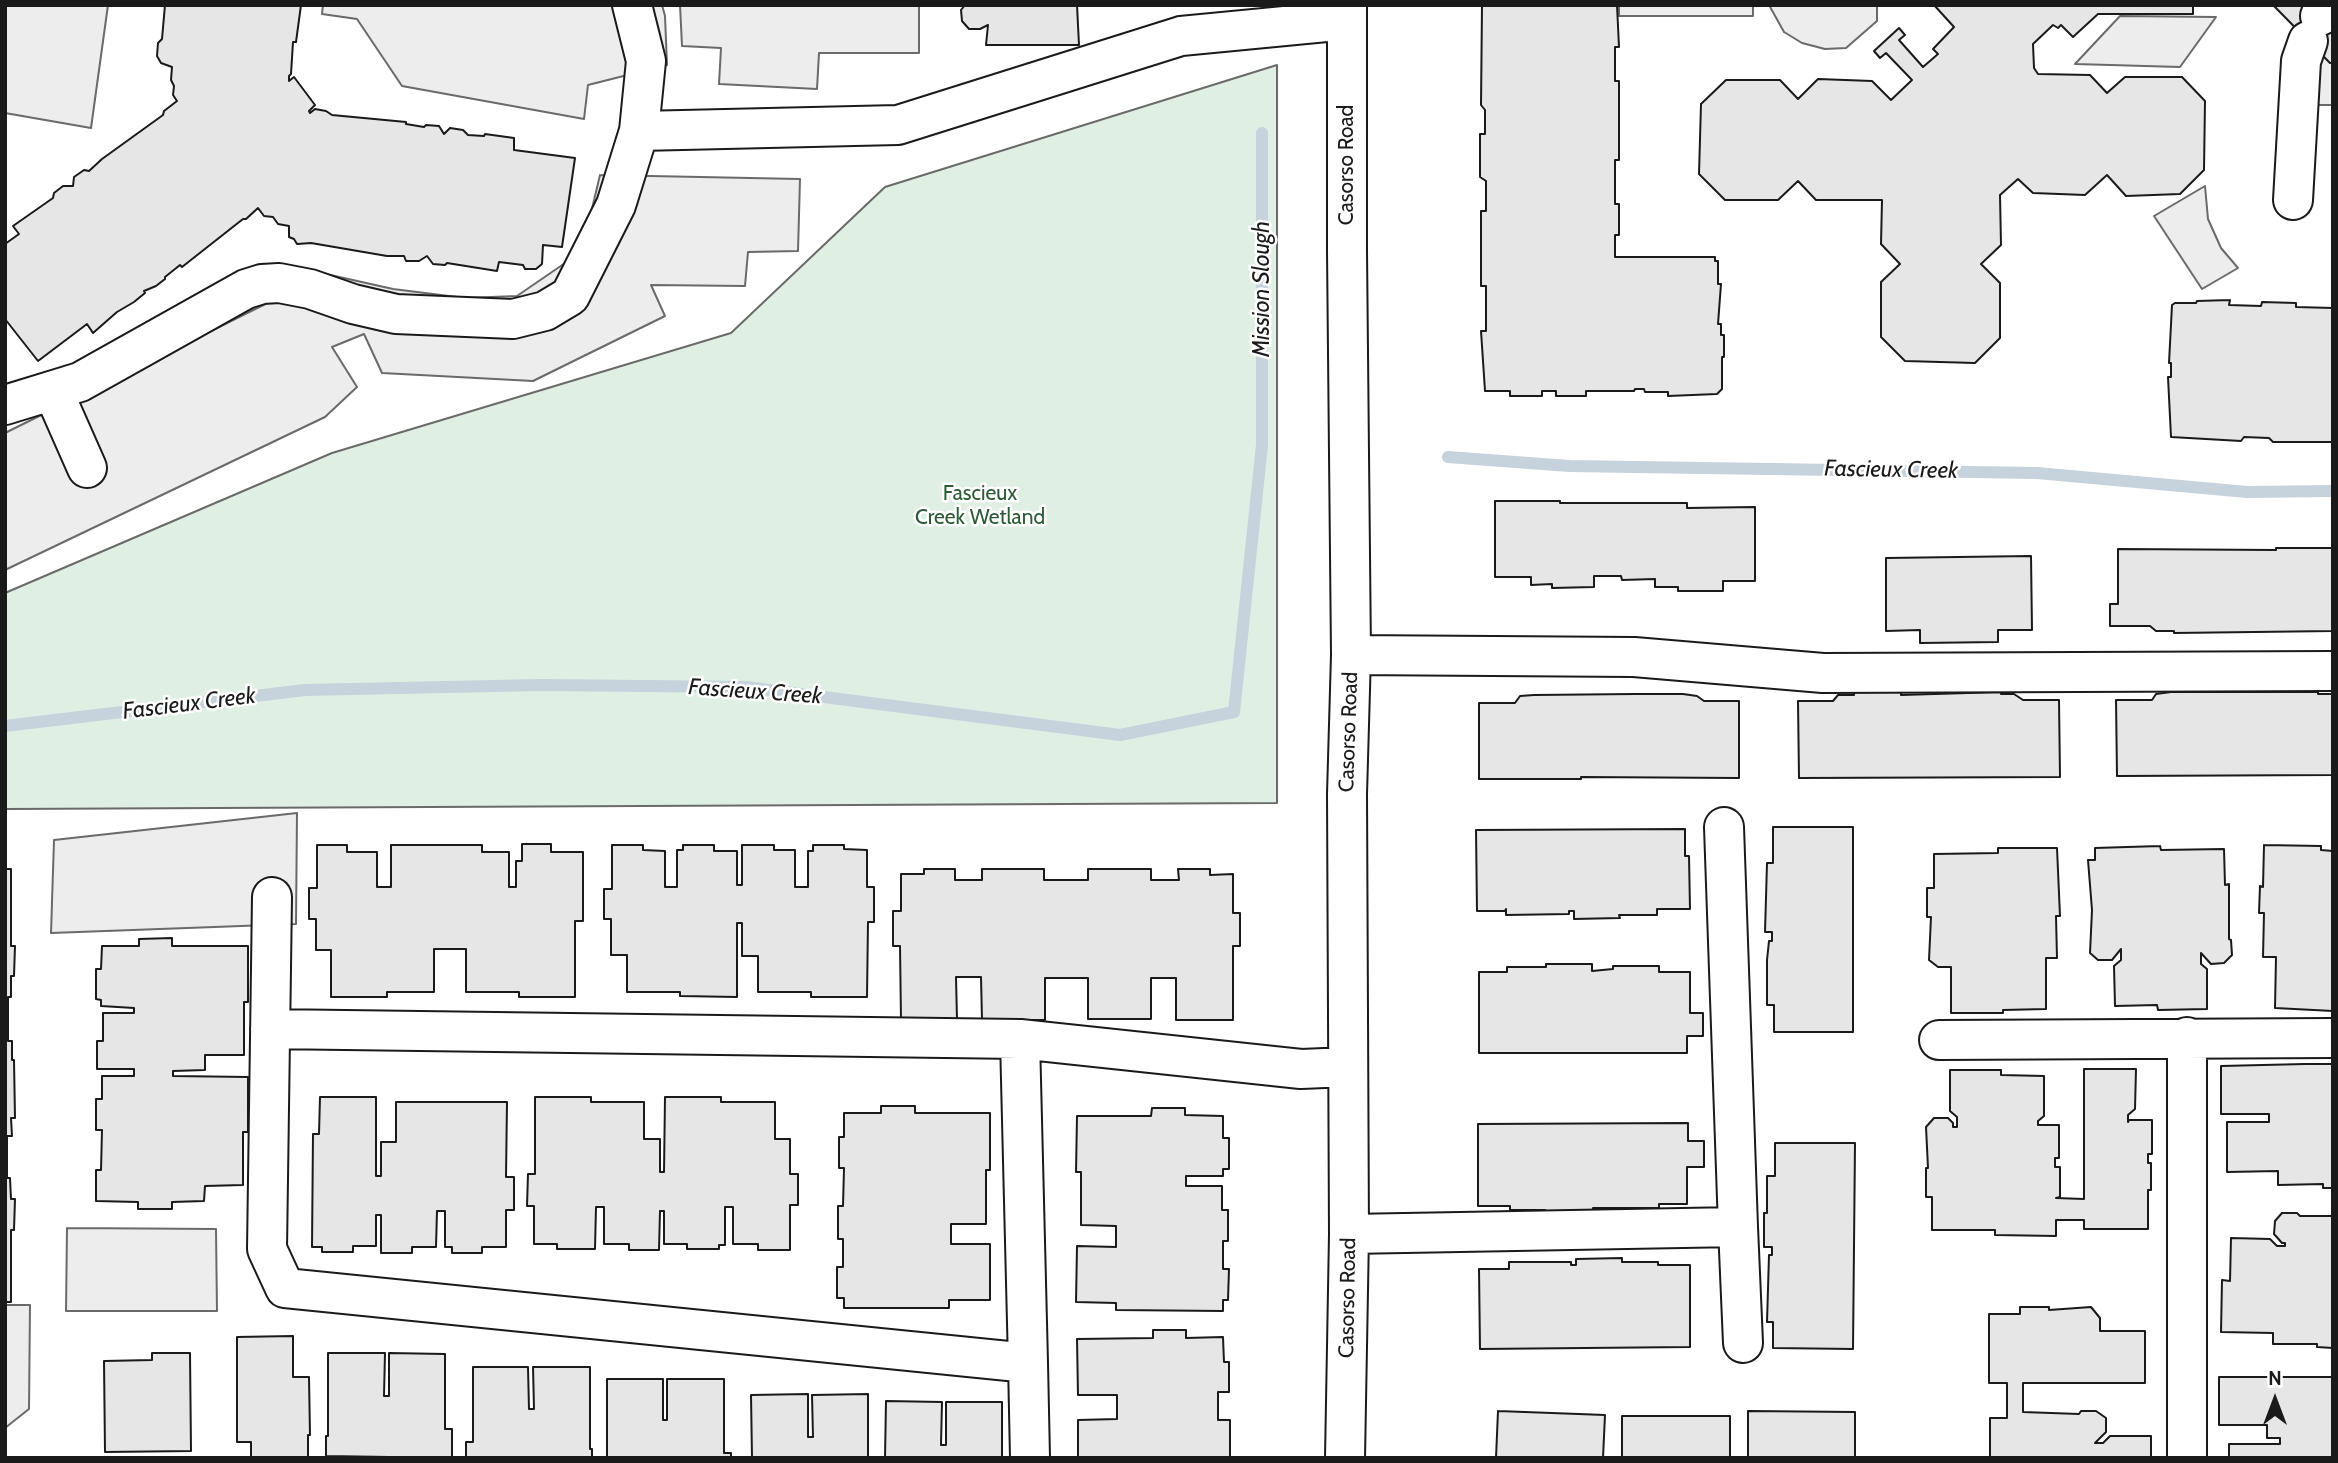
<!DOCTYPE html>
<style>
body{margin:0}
#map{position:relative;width:2338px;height:1463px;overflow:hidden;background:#fff;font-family:Cabin,sans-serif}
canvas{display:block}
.frame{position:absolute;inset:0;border:7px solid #1a1a1a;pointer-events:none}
.north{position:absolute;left:2240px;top:1365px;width:70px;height:70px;-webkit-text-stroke:5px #fff;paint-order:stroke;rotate:0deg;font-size:19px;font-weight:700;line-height:28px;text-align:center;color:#1a1a1a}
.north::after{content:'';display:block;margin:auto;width:24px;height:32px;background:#1a1a1a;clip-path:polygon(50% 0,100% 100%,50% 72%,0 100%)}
</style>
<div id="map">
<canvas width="2338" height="1463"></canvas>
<div class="frame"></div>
<div class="north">N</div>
</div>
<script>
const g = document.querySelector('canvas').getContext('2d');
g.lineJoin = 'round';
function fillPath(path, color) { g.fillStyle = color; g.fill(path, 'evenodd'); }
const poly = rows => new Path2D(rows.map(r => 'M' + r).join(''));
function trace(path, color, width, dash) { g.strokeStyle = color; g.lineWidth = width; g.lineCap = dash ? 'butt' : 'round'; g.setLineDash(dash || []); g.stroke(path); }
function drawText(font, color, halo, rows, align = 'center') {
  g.font = font + ' Cabin,sans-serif'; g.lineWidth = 5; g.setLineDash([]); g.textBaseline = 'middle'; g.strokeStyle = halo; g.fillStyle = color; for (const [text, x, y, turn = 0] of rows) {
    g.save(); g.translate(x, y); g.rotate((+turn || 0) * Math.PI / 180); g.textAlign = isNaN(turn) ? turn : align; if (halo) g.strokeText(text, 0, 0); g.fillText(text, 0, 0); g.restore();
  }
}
const green = poly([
 [1277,65,1277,803,5,809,5,593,332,453,731,333,885,187,1277,65]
]);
const parking = poly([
 [5,5,108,5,91,128,5,113,5,5],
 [323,5,662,5,665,16,667,65,588,85,584,119,402,86,357,19,322,14,323,5],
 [680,5,919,5,919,53,819,53,817,89,719,84,721,48,682,46,680,5],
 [1619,5,1753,5,1753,16,1619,16,1619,5],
 [1769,5,1877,5,1877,21,1846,48,1825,49,1802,43,1784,32,1769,5],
 [2120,16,2216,17,2180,67,2075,64,2120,16],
 [2313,54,2333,55,2333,105,2316,105,2313,54],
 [600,175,800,179,798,251,748,252,745,286,651,285,665,316,533,381,382,373,364,334,332,347,357,387,325,417,5,570,5,433,326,274,393,289,465,298,517,296,568,261,586,234,600,175],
 [2205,186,2208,219,2221,248,2238,268,2202,289,2154,216,2205,186],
 [297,813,296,924,51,933,54,840,297,813],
 [67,1228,216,1229,217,1311,66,1311,67,1228],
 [5,1305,30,1305,29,1409,5,1428,5,1305]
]);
const stream = poly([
 [1448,457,1569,466,2037,473,2247,492,2333,491],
 [5,726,305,690,541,685,746,687,1120,735,1234,712,1262,445,1262,133]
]);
const building = poly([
 [165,5,301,5,296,42,293,42,291,74,289,76,289,81,294,77,315,105,309,111,310,113,315,109,326,111,332,115,406,122,406,124,424,127,426,125,439,126,444,134,450,128,463,130,468,135,484,136,485,134,514,138,514,150,575,158,562,247,543,245,542,264,536,269,525,269,523,265,499,262,497,271,447,263,445,265,433,264,427,256,419,261,406,261,404,256,387,256,311,243,297,244,294,239,289,237,289,226,278,224,273,217,264,216,258,208,246,219,243,219,182,267,180,265,165,277,165,279,156,286,144,291,145,293,134,302,117,312,93,333,87,324,38,361,5,319,5,244,19,234,13,226,53,198,54,193,63,186,73,186,74,177,84,170,89,171,102,159,163,115,164,111,177,101,173,95,174,86,171,80,172,67,161,63,157,56,158,43,162,39,165,5],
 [965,5,1077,5,1079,45,986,45,988,25,980,29,969,29,962,21,961,10,965,5],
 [1482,5,1617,5,1619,47,1615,47,1615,81,1619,81,1619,160,1615,160,1615,204,1619,204,1619,235,1615,235,1615,257,1715,257,1715,261,1718,261,1718,284,1721,284,1718,324,1721,324,1721,335,1724,335,1724,357,1722,357,1722,389,1717,394,1668,396,1668,392,1645,392,1644,389,1635,389,1634,391,1586,391,1586,396,1556,396,1556,391,1542,391,1542,396,1510,396,1510,391,1485,391,1481,331,1486,331,1486,286,1481,286,1481,211,1486,211,1486,181,1480,177,1480,134,1485,134,1485,110,1481,105,1482,5],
 [1934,5,2193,5,2193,14,2098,14,2073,37,2061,25,2058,28,2053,25,2033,44,2034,68,2038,74,2090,75,2107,93,2125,77,2182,77,2205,101,2204,170,2180,194,2126,196,2107,175,2085,195,2033,193,2018,179,2000,195,2001,245,1981,264,2000,283,2000,338,1975,363,1905,361,1881,337,1881,282,1900,264,1881,244,1882,200,1816,200,1798,181,1778,200,1725,200,1699,174,1701,104,1726,80,1780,80,1798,99,1818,79,1872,81,1891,100,1912,80,1886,53,1880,58,1874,51,1899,28,1905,35,1899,40,1923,67,1938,54,1933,49,1954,27,1934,5],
 [2273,5,2309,5,2333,30,2333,63,2330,63,2273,5],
 [2230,300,2229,305,2261,306,2262,302,2296,303,2296,307,2333,308,2333,442,2273,442,2269,438,2244,437,2241,441,2171,437,2168,377,2171,377,2171,363,2169,363,2172,305,2175,303,2196,303,2197,301,2230,300],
 [1495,501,1560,501,1560,503,1687,503,1687,508,1755,507,1755,581,1723,581,1723,591,1678,591,1678,587,1655,587,1655,579,1622,580,1621,576,1594,576,1594,587,1552,588,1552,584,1531,585,1531,577,1495,577,1495,501],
 [2276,548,2333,548,2333,631,2174,633,2174,631,2156,631,2150,626,2110,626,2110,604,2118,604,2118,549,2276,550,2276,548],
 [2031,556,2032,630,1998,630,1998,642,1920,643,1920,630,1886,631,1886,558,2031,556],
 [1854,692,1901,692,1901,695,2001,692,2001,694,2014,694,2023,700,2059,700,2060,777,1799,778,1798,701,1833,701,1838,695,1854,695,1854,692],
 [2171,692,2318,692,2318,694,2333,694,2333,775,2117,776,2116,700,2152,700,2156,694,2171,692],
 [1635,694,1683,694,1697,696,1704,701,1739,701,1739,778,1581,777,1581,779,1479,779,1479,703,1515,703,1520,696,1534,695,1635,694],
 [1773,827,1853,827,1853,1032,1774,1032,1774,1005,1767,1005,1767,960,1769,941,1772,941,1772,932,1765,932,1767,863,1773,863,1773,827],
 [1685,829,1685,856,1689,856,1690,909,1657,909,1657,915,1619,915,1620,918,1574,919,1574,911,1569,911,1569,914,1506,915,1506,909,1505,911,1477,911,1476,830,1685,829],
 [522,844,551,844,551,852,583,852,583,921,575,921,575,997,519,997,519,992,466,992,466,949,434,949,434,992,387,992,387,997,331,997,331,950,316,950,316,919,309,919,309,888,317,888,317,845,347,845,347,852,377,852,377,887,391,887,391,845,482,845,482,852,509,852,509,887,516,887,516,861,522,861,522,844],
 [612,845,643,845,643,850,665,851,665,887,677,887,677,850,683,850,683,845,714,845,714,851,737,851,737,885,742,885,742,845,774,845,774,850,795,850,795,887,808,887,808,851,813,851,813,845,844,845,844,849,867,850,867,887,874,887,874,922,868,922,867,997,811,997,811,992,758,992,758,956,742,956,742,923,737,923,737,997,680,996,680,992,627,992,627,955,611,955,611,919,604,919,604,889,612,889,612,845],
 [2264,845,2321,846,2321,850,2333,851,2333,1011,2275,1008,2276,957,2263,957,2264,913,2259,913,2260,886,2263,887,2264,845],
 [2160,846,2161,850,2224,849,2225,885,2229,884,2229,939,2231,940,2232,955,2224,963,2211,964,2201,953,2201,964,2207,969,2207,1009,2158,1010,2157,1005,2115,1006,2114,966,2121,960,2121,949,2112,960,2098,960,2090,953,2092,910,2088,860,2095,860,2095,848,2160,846],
 [1998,848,2057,848,2060,916,2056,916,2057,958,2046,958,2046,1009,2003,1010,2003,1013,1951,1013,1951,967,1938,967,1929,960,1931,917,1927,917,1927,888,1934,888,1934,854,1998,853,1998,848],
 [5,869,11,869,11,946,15,946,14,976,11,976,11,997,8,997,8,1041,12,1041,12,1060,14,1060,15,1118,11,1118,12,1136,7,1136,7,1178,10,1178,11,1199,15,1199,14,1230,11,1230,11,1302,5,1302,5,869],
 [924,869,955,869,955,880,982,880,982,869,1044,869,1044,880,1088,880,1088,869,1151,869,1151,880,1179,880,1178,869,1210,869,1210,875,1233,874,1233,913,1240,913,1240,946,1233,946,1233,1020,1176,1020,1176,978,1151,978,1151,1019,1088,1019,1088,978,1045,978,1045,1020,982,1020,981,977,956,977,957,1020,901,1020,900,946,893,946,893,911,901,911,901,874,924,874,924,869],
 [172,938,172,946,248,946,248,1002,244,1002,244,1055,205,1055,205,1070,173,1071,173,1076,248,1077,248,1132,243,1132,243,1185,205,1186,204,1201,172,1202,172,1209,138,1209,138,1202,96,1201,96,1170,101,1170,102,1130,96,1130,96,1099,102,1099,102,1076,134,1076,134,1069,97,1069,97,1041,103,1041,103,1013,134,1013,134,1008,101,1006,101,1000,96,999,96,969,101,969,102,946,139,946,139,939,172,938],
 [1546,964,1592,964,1592,971,1613,969,1613,966,1659,966,1659,972,1690,972,1690,1013,1703,1013,1703,1036,1687,1036,1687,1053,1479,1053,1479,972,1507,972,1507,967,1546,967,1546,964],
 [2305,1064,2333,1064,2333,1188,2323,1188,2323,1184,2278,1185,2278,1171,2227,1172,2227,1122,2269,1122,2269,1114,2221,1114,2221,1066,2305,1064],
 [2084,1069,2136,1069,2135,1109,2128,1115,2128,1122,2129,1120,2152,1120,2152,1154,2148,1154,2148,1163,2151,1163,2151,1190,2148,1190,2148,1229,2084,1229,2084,1220,2056,1220,2056,1236,1995,1235,1995,1230,1932,1230,1932,1197,1926,1197,1926,1168,1928,1168,1926,1127,1934,1118,1948,1118,1953,1123,1953,1127,1957,1127,1957,1117,1950,1111,1950,1070,2001,1070,2001,1075,2044,1076,2044,1116,2038,1121,2038,1125,2059,1125,2059,1158,2055,1158,2055,1167,2060,1167,2060,1197,2056,1198,2084,1199,2084,1069],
 [320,1097,376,1097,376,1176,381,1176,381,1142,396,1142,396,1102,507,1102,506,1177,514,1177,514,1210,506,1210,506,1247,482,1247,482,1253,452,1253,452,1247,445,1247,445,1211,437,1211,436,1247,412,1247,412,1253,381,1253,381,1215,376,1215,376,1246,353,1246,353,1252,322,1252,322,1247,312,1247,313,1134,319,1134,320,1097],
 [535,1097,591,1097,591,1102,644,1102,644,1139,660,1139,660,1172,664,1172,665,1097,721,1097,721,1102,775,1102,775,1139,790,1139,790,1174,798,1174,798,1205,790,1205,790,1250,758,1250,758,1244,733,1244,733,1207,725,1207,725,1245,719,1245,719,1249,687,1249,687,1244,664,1244,664,1211,660,1211,659,1250,629,1250,629,1244,604,1244,604,1207,596,1207,595,1249,557,1249,557,1244,534,1244,534,1206,527,1206,528,1174,535,1174,535,1097],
 [881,1106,915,1106,915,1113,990,1113,990,1170,986,1170,986,1224,951,1224,951,1244,990,1244,990,1300,949,1300,949,1308,844,1308,844,1298,837,1298,837,1267,843,1267,843,1239,838,1239,838,1206,843,1206,844,1168,839,1168,839,1137,844,1137,844,1113,881,1113,881,1106],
 [1152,1108,1185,1108,1185,1115,1223,1116,1223,1138,1229,1138,1229,1169,1223,1169,1223,1176,1186,1176,1186,1186,1222,1186,1222,1210,1228,1210,1228,1241,1223,1241,1223,1269,1229,1269,1228,1300,1223,1300,1223,1311,1116,1310,1116,1303,1076,1302,1077,1246,1116,1247,1116,1226,1081,1225,1081,1172,1076,1172,1077,1116,1151,1116,1152,1108],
 [1688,1123,1688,1141,1704,1141,1704,1167,1687,1167,1687,1204,1659,1204,1659,1208,1593,1208,1593,1213,1545,1213,1545,1210,1510,1210,1510,1206,1478,1206,1478,1124,1688,1123],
 [1775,1143,1855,1143,1853,1349,1773,1348,1773,1322,1767,1322,1769,1255,1772,1255,1772,1247,1764,1247,1764,1213,1767,1213,1767,1176,1775,1176,1775,1143],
 [2282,1213,2297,1213,2300,1216,2333,1216,2333,1348,2317,1347,2317,1344,2273,1344,2273,1333,2221,1332,2222,1280,2230,1281,2231,1238,2270,1239,2277,1246,2285,1246,2285,1243,2282,1243,2274,1234,2275,1221,2282,1213],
 [1622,1258,1622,1262,1658,1262,1658,1265,1690,1265,1690,1347,1480,1349,1479,1269,1509,1269,1509,1262,1571,1262,1571,1265,1576,1265,1576,1259,1622,1258],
 [2020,1307,2049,1307,2049,1310,2091,1307,2100,1318,2100,1331,2145,1331,2145,1383,2023,1383,2023,1412,2079,1414,2081,1411,2096,1411,2106,1418,2106,1432,2095,1443,2103,1443,2110,1436,2151,1436,2151,1458,1990,1458,1990,1418,2007,1418,2007,1383,1989,1383,1989,1314,2020,1314,2020,1307],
 [1153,1330,1186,1330,1186,1338,1223,1337,1224,1362,1229,1362,1229,1392,1218,1392,1218,1420,1230,1420,1230,1458,1078,1458,1078,1420,1117,1419,1117,1395,1078,1395,1077,1339,1153,1338,1153,1330],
 [293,1336,293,1377,309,1377,310,1435,308,1435,308,1458,251,1458,251,1442,237,1442,237,1337,293,1336],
 [152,1353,190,1353,191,1451,105,1452,104,1361,152,1360,152,1353],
 [328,1353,385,1353,384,1396,389,1396,389,1353,445,1354,445,1429,452,1429,452,1458,326,1456,326,1436,328,1436,328,1353],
 [473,1367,528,1367,529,1409,534,1409,533,1367,590,1367,590,1449,592,1449,592,1458,466,1458,466,1442,473,1442,473,1367],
 [2219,1377,2333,1377,2333,1458,2229,1458,2229,1444,2280,1444,2280,1438,2267,1438,2267,1425,2219,1425,2219,1377],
 [607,1379,663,1379,663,1420,667,1420,667,1379,724,1379,724,1453,731,1453,731,1458,607,1458,607,1379],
 [808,1394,808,1437,813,1437,812,1395,868,1394,868,1458,752,1458,751,1395,808,1394],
 [886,1401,942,1402,941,1445,946,1445,946,1402,1002,1402,1002,1458,885,1458,886,1401],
 [1498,1411,1605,1415,1603,1458,1496,1458,1498,1411],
 [1748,1411,1855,1412,1855,1458,1748,1458,1748,1411],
 [1622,1416,1730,1416,1730,1458,1622,1458,1622,1416]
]);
const minor = poly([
 [632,5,646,61,639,131,898,125,1181,36,1347,20],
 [2320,16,2325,5],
 [2293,200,2301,61,2308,41],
 [53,391,87,468],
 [5,405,80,382,246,289,262,284,279,283,310,289,353,304,396,314,513,319,545,311,570,296,616,205,639,131],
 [1351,655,1634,657,1823,673,2333,671],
 [272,897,267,1249,285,1288,1028,1363,1020,1039,1301,1069,1348,1067],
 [270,1029,1020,1039],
 [2187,1037,2187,1458],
 [1939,1040,2333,1038],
 [1738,1227,1743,1343],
 [1349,1234,1738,1227,1724,827],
 [1028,1363,1030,1458],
 [1345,1458,1349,1234,1347,794,1351,655,1347,251,1347,5]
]);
const streetNames = [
 ["Casorso Road",1347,165,-90],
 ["Casorso Road",1349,732,-88],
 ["Casorso Road",1348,1298,-89]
];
const parkNames = [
 ["Fascieux",980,494],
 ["Creek Wetland",980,518]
];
const waterNames = [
 ["Mission Slough",1262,289,-90],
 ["Fascieux Creek",1891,470,1],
 ["Fascieux Creek",755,692,4],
 ["Fascieux Creek",189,704,-7]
];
fillPath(green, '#e0efe3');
trace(green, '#6a6a6a', 2);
fillPath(parking, '#ededed');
trace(parking, '#6a6a6a', 2);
trace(stream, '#c6d2dc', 12);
fillPath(building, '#e6e6e6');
trace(building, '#1a1a1a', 2);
trace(minor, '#1a1a1a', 42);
trace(minor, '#fff', 38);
drawText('21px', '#1a1a1a', '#fff', streetNames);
drawText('21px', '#2b5a34', '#fff', parkNames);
drawText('italic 23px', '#1a1a1a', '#fff', waterNames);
</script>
